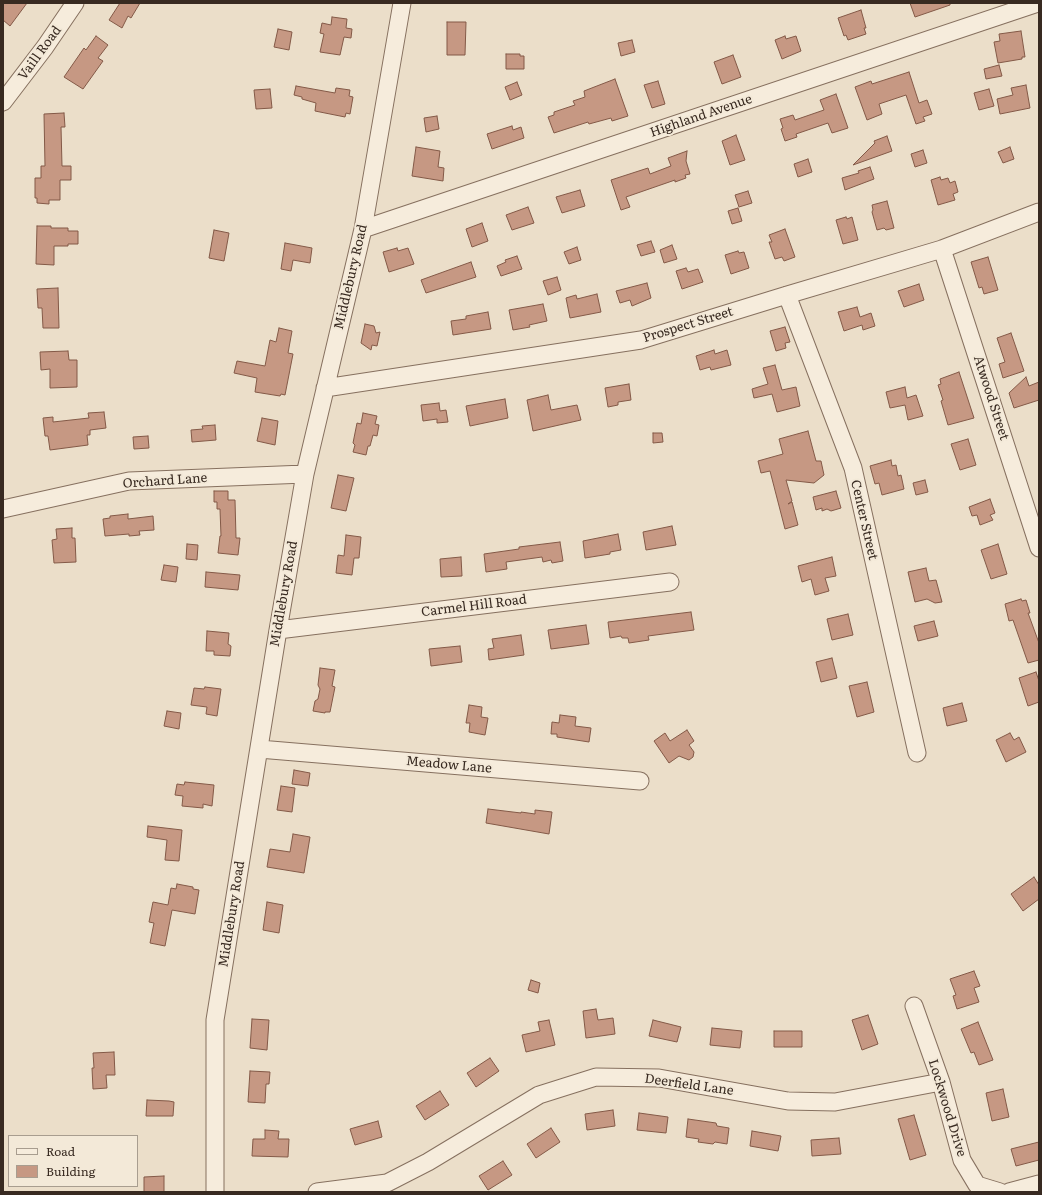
<!DOCTYPE html>
<style>
body{margin:0}
#map{position:relative;width:1042px;height:1195px;overflow:hidden;background:#ebdec9;font-family:Literata,serif}
canvas{display:block}
.frame{position:absolute;inset:0;border:4px solid #382a21;pointer-events:none}
.legend{position:absolute;left:8px;top:1135px;width:130px;height:52px;box-sizing:border-box;background:#f3e9d8;border:1px solid #a89d8f;margin:0;padding:5px 7px;list-style:none;font-size:12px;color:#382a21}
.legend li{display:flex;align-items:center;gap:8px;height:20px}
.legend b{width:20px;border:1px solid #a89d8f}
</style>
<div id="map">
<canvas width="1042" height="1195"></canvas>
<div class="frame"></div>
<ul class="legend">
<li><b style="height:5px;background:#f6ecdc"></b>Road</li>
<li><b style="height:11px;background:#c69883"></b>Building</li>
</ul>
</div>
<script>
const g = document.querySelector('canvas').getContext('2d');
g.lineJoin = 'round';
function fillPath(path, color) { g.fillStyle = color; g.fill(path, 'evenodd'); }
const poly = rows => new Path2D(rows.map(r => 'M' + r).join(''));
function trace(path, color, width, dash) { g.strokeStyle = color; g.lineWidth = width; g.lineCap = dash ? 'butt' : 'round'; g.setLineDash(dash || []); g.stroke(path); }
function drawText(font, color, halo, rows, align = 'center') {
  g.font = font + ' Literata,serif'; g.lineWidth = 4; g.setLineDash([]); g.textBaseline = 'middle'; g.strokeStyle = halo; g.fillStyle = color; for (const [text, x, y, turn = 0] of rows) {
    g.save(); g.translate(x, y); g.rotate((+turn || 0) * Math.PI / 180); g.textAlign = isNaN(turn) ? turn : align; if (halo) g.strokeText(text, 0, 0); g.fillText(text, 0, 0); g.restore();
  }
}
const building = poly([
 [3,3,27,3,10,26,3,20,3,3],
 [120,3,140,3,131,18,128,16,122,28,109,20,120,3],
 [910,3,950,3,950,5,915,17,910,3],
 [861,10,866,28,864,28,866,34,848,40,846,35,844,36,838,18,861,10],
 [332,17,347,19,346,28,352,29,351,38,344,37,340,55,320,52,324,34,320,33,322,23,331,25,332,17],
 [447,22,466,22,465,55,447,55,447,22],
 [278,29,292,32,289,50,274,47,278,29],
 [1021,31,1025,57,1022,57,1022,59,998,63,994,42,1000,41,999,34,1021,31],
 [96,36,108,45,98,58,103,61,83,89,64,77,84,48,86,50,96,36],
 [785,36,786,39,796,36,801,51,782,59,775,40,785,36],
 [632,40,635,52,621,56,618,43,632,40],
 [506,54,520,54,520,56,524,56,524,69,506,69,506,54],
 [733,55,741,77,722,84,714,62,733,55],
 [999,65,1002,76,986,79,984,69,999,65],
 [909,72,919,103,927,100,932,114,923,117,925,121,916,124,906,95,879,104,882,114,867,120,855,87,871,81,872,84,909,72],
 [615,79,628,116,612,121,611,118,589,124,588,122,554,133,548,117,554,115,554,112,575,105,573,101,585,97,584,91,615,79],
 [658,81,665,104,652,108,644,85,658,81],
 [517,82,522,95,510,100,505,87,517,82],
 [1026,85,1030,108,1000,114,997,99,1013,95,1011,88,1026,85],
 [296,86,335,93,336,88,350,90,349,96,353,97,350,114,346,113,345,117,315,111,316,103,302,99,302,97,294,95,296,86],
 [270,89,272,108,256,109,254,90,270,89],
 [989,89,994,106,979,110,974,93,989,89],
 [836,94,848,128,832,133,828,123,796,134,797,137,785,141,781,129,783,128,780,119,793,115,795,120,824,110,820,100,836,94],
 [64,113,65,127,61,127,62,166,71,166,71,180,60,180,60,200,49,200,49,204,37,203,37,198,35,198,35,178,41,178,41,166,45,166,44,114,64,113],
 [437,116,439,129,426,132,424,118,437,116],
 [512,126,513,130,521,127,524,138,492,149,487,134,512,126],
 [736,135,745,160,730,165,722,141,736,135],
 [887,136,892,151,853,165,875,143,874,141,887,136],
 [416,147,440,151,438,167,444,168,443,181,412,176,416,147],
 [1010,147,1014,159,1003,163,998,152,1010,147],
 [923,150,927,163,915,167,911,154,923,150],
 [687,151,686,161,690,174,685,175,686,178,675,182,675,180,626,197,630,207,621,210,611,180,648,168,650,174,671,166,668,158,687,151],
 [808,159,812,172,798,177,794,164,808,159],
 [870,167,874,179,845,190,842,178,859,173,858,171,870,167],
 [940,177,941,180,948,178,950,183,955,181,958,192,953,194,955,200,938,205,931,180,940,177],
 [580,190,585,206,562,213,556,197,580,190],
 [748,191,752,203,739,207,735,195,748,191],
 [887,201,894,228,886,230,884,228,877,230,872,212,873,210,872,205,887,201],
 [528,207,534,223,512,230,506,215,528,207],
 [738,208,742,221,732,224,728,211,738,208],
 [846,217,847,219,852,217,858,240,843,244,836,220,846,217],
 [482,223,488,241,472,247,466,229,482,223],
 [37,226,51,226,51,228,68,228,68,231,78,231,78,244,68,244,68,246,54,246,54,265,36,264,37,226],
 [785,229,795,257,784,261,782,257,775,259,769,242,772,242,769,235,785,229],
 [214,230,229,233,224,261,209,258,214,230],
 [651,241,655,252,641,256,637,245,651,241],
 [285,243,312,248,310,263,293,260,291,271,281,269,285,243],
 [672,245,677,259,664,263,660,250,672,245],
 [577,247,581,260,569,264,564,252,577,247],
 [397,248,398,251,408,248,414,264,389,272,383,252,397,248],
 [738,251,739,253,744,252,749,268,731,274,725,255,738,251],
 [517,256,522,269,501,276,497,266,506,262,505,260,517,256],
 [988,257,998,290,984,294,982,287,979,288,971,262,988,257],
 [471,262,476,277,426,293,421,280,471,262],
 [686,268,688,272,698,269,703,282,682,289,676,271,686,268],
 [557,277,561,290,548,295,543,281,557,277],
 [647,283,651,298,632,306,630,300,620,303,616,291,647,283],
 [919,284,924,300,904,307,898,291,919,284],
 [58,288,59,328,43,328,42,308,38,308,37,289,58,288],
 [597,294,601,312,570,318,566,298,576,295,577,299,597,294],
 [543,304,547,321,529,325,530,327,513,330,509,310,543,304],
 [857,307,860,317,871,313,875,326,863,330,862,325,844,331,838,312,857,307],
 [488,312,491,329,453,335,451,321,466,319,466,316,488,312],
 [365,324,374,326,376,333,380,332,377,346,372,345,371,350,361,343,365,324],
 [785,327,790,342,785,343,786,348,776,351,770,331,785,327],
 [279,328,292,331,288,353,293,354,285,395,281,394,280,396,255,392,257,378,234,373,237,361,265,366,270,340,276,342,279,328],
 [1011,333,1024,371,1003,378,999,364,1005,362,997,338,1011,333],
 [714,350,715,354,727,350,731,365,711,370,710,367,700,370,696,356,714,350],
 [68,351,69,360,77,360,77,387,50,388,50,369,41,370,40,352,68,351],
 [775,365,782,390,796,387,800,406,777,412,772,394,754,398,752,389,768,384,763,368,775,365],
 [959,372,974,418,948,425,941,401,943,400,938,385,941,384,940,379,959,372],
 [1026,377,1029,386,1039,382,1039,400,1014,408,1009,393,1026,377],
 [629,384,631,400,618,402,618,405,608,407,605,388,629,384],
 [905,387,907,398,916,395,923,416,908,420,905,405,890,408,886,392,905,387],
 [548,395,551,410,577,405,581,420,533,431,527,400,548,395],
 [505,399,508,418,470,426,466,406,505,399],
 [439,403,440,411,446,410,448,422,437,423,437,419,423,421,421,405,439,403],
 [104,412,106,428,90,430,90,435,87,435,88,445,50,450,48,436,45,436,43,418,53,417,53,422,89,418,88,413,104,412],
 [363,413,377,416,375,424,379,425,377,436,373,435,370,446,368,446,366,455,353,452,355,445,353,443,357,423,361,424,363,413],
 [262,418,278,421,275,445,257,441,262,418],
 [215,425,216,440,192,442,191,430,203,429,202,426,215,425],
 [808,431,816,461,821,461,824,475,814,483,786,480,792,501,788,504,792,502,798,525,785,529,770,471,761,473,758,461,783,454,779,439,808,431],
 [653,433,662,433,663,442,653,443,653,433],
 [148,436,149,448,134,449,133,437,148,436],
 [968,439,976,465,960,470,951,444,968,439],
 [891,460,892,466,896,465,898,476,901,475,904,489,882,495,879,483,875,484,870,466,891,460],
 [338,475,354,478,346,511,331,508,338,475],
 [925,480,928,492,916,495,913,483,925,480],
 [214,491,228,491,228,500,235,500,236,538,240,538,238,555,218,553,220,536,221,536,220,509,217,509,217,502,214,502,214,491],
 [836,491,841,508,831,511,827,509,822,511,822,508,816,510,813,497,836,491],
 [990,499,995,513,990,515,993,520,980,525,977,515,972,516,969,507,990,499],
 [128,514,128,519,153,516,154,530,139,531,140,535,129,536,129,534,105,536,103,519,110,518,110,516,128,514],
 [672,526,676,545,646,550,643,532,672,526],
 [72,528,72,538,75,538,76,562,54,563,52,540,57,539,56,529,72,528],
 [618,534,621,550,610,552,610,554,585,558,583,541,618,534],
 [346,535,361,537,359,558,354,558,352,575,336,573,338,555,344,556,346,535],
 [560,542,563,561,552,563,551,560,543,562,542,557,506,562,507,569,486,572,484,554,519,549,519,547,560,542],
 [187,544,198,545,197,560,186,559,187,544],
 [998,544,1007,574,991,579,981,550,998,544],
 [461,557,462,576,441,577,440,559,461,557],
 [832,557,836,576,825,578,829,591,815,595,811,579,802,582,798,566,832,557],
 [164,565,178,567,176,582,161,580,164,565],
 [926,568,929,581,936,580,942,602,935,603,927,599,915,602,908,572,926,568],
 [206,572,240,575,238,590,205,587,206,572],
 [1021,599,1022,601,1026,600,1030,613,1028,613,1039,643,1039,660,1028,663,1013,620,1009,621,1005,604,1021,599],
 [691,612,694,630,648,636,649,640,629,643,628,638,622,638,621,636,610,638,608,622,691,612],
 [848,614,853,635,832,640,827,619,848,614],
 [934,621,938,636,918,641,914,626,934,621],
 [586,625,589,644,551,649,548,630,586,625],
 [207,631,229,633,228,644,231,646,230,656,214,655,214,651,206,651,207,631],
 [521,635,524,655,489,660,488,649,494,648,492,639,521,635],
 [460,646,462,662,431,666,429,649,460,646],
 [832,658,837,678,821,682,816,662,832,658],
 [320,668,335,670,332,686,335,687,330,712,325,712,325,713,313,711,315,701,318,699,320,689,318,685,320,668],
 [1036,672,1039,681,1039,702,1028,706,1019,678,1036,672],
 [867,682,874,712,857,717,849,686,867,682],
 [205,687,221,689,217,716,206,714,207,707,191,705,194,688,204,689,205,687],
 [962,703,967,721,947,726,943,708,962,703],
 [469,705,482,707,481,717,488,718,485,735,469,732,470,723,466,723,469,705],
 [167,711,181,713,179,729,164,726,167,711],
 [560,715,576,717,575,726,591,728,589,742,557,737,557,734,551,734,552,722,559,723,560,715],
 [687,730,694,741,689,745,694,752,693,757,689,760,679,756,669,763,654,741,665,733,670,741,687,730],
 [1010,733,1014,740,1019,737,1026,752,1006,762,996,740,1010,733],
 [294,770,310,773,308,786,292,784,294,770],
 [185,782,214,785,212,806,203,804,203,808,182,806,183,796,175,795,177,784,184,785,185,782],
 [281,786,295,788,292,812,277,810,281,786],
 [488,809,521,813,521,812,535,814,535,810,552,812,549,834,486,823,488,809],
 [148,826,182,830,179,861,165,860,167,840,147,837,148,826],
 [293,834,310,837,304,873,267,867,270,849,290,852,293,834],
 [1034,877,1039,885,1039,899,1023,911,1011,894,1034,877],
 [177,884,193,887,193,889,199,890,195,914,172,910,165,946,150,943,154,923,149,922,153,902,168,905,171,888,176,889,177,884],
 [267,902,283,905,279,933,263,930,267,902],
 [974,971,980,986,974,988,979,1002,957,1009,953,996,956,995,950,979,974,971],
 [531,980,540,983,538,993,528,990,531,980],
 [596,1009,598,1020,613,1018,615,1034,586,1038,583,1011,596,1009],
 [868,1015,878,1044,862,1050,852,1020,868,1015],
 [252,1019,269,1020,267,1050,250,1048,252,1019],
 [549,1020,555,1045,526,1052,522,1035,540,1031,538,1022,549,1020],
 [653,1020,681,1027,677,1042,649,1036,653,1020],
 [978,1022,993,1060,979,1065,974,1052,971,1053,961,1029,978,1022],
 [712,1028,742,1031,740,1048,710,1045,712,1028],
 [774,1031,802,1031,802,1047,774,1047,774,1031],
 [114,1052,115,1075,106,1075,107,1088,93,1089,92,1068,94,1068,93,1053,114,1052],
 [490,1058,499,1071,476,1087,467,1073,490,1058],
 [250,1071,270,1072,269,1084,266,1084,265,1103,248,1102,250,1071],
 [1003,1089,1009,1117,992,1121,986,1093,1003,1089],
 [440,1091,449,1105,425,1120,416,1106,440,1091],
 [147,1100,169,1101,174,1102,173,1116,146,1116,147,1100],
 [613,1110,615,1126,587,1130,585,1114,613,1110],
 [639,1113,668,1117,666,1133,637,1130,639,1113],
 [914,1115,926,1155,910,1160,898,1119,914,1115],
 [688,1119,716,1123,717,1126,729,1128,727,1144,715,1142,713,1144,698,1142,699,1139,686,1137,688,1119],
 [378,1121,382,1137,355,1145,350,1129,378,1121],
 [551,1128,560,1142,536,1158,527,1144,551,1128],
 [265,1130,279,1131,278,1139,289,1139,288,1157,252,1156,253,1139,265,1139,265,1130],
 [752,1131,781,1136,778,1151,750,1146,752,1131],
 [839,1138,841,1154,812,1156,811,1140,839,1138],
 [1039,1142,1039,1160,1016,1166,1011,1149,1039,1142],
 [503,1161,512,1175,488,1190,479,1176,503,1161],
 [164,1176,164,1192,144,1192,144,1177,164,1176]
]);
const minor = poly([
 [3,102,45,47,75,3],
 [363,229,1038,3],
 [942,249,1039,548],
 [787,295,853,468,917,753],
 [325,388,641,340,787,295,942,249,1039,212],
 [3,509,129,481,305,474],
 [278,630,670,582],
 [259,749,640,781],
 [914,1006,941,1082,962,1160,977,1185,1000,1192],
 [215,1192,215,1020,278,630,305,474,363,229,402,3],
 [317,1192,387,1183,428,1162,539,1095,596,1077,659,1078,788,1101,835,1102,941,1082],
 [1009,1192,1039,1184]
]);
const streetNames = [
 ["Vaill Road",40,53,-54],
 ["Highland Avenue",701,116,-19],
 ["Middlebury Road",351,277,-77],
 ["Prospect Street",688,325,-17],
 ["Atwood Street",991,398,72],
 ["Orchard Lane",165,481,-4],
 ["Center Street",864,520,77],
 ["Middlebury Road",284,594,-80],
 ["Carmel Hill Road",474,606,-7],
 ["Meadow Lane",449,765,5],
 ["Middlebury Road",232,914,-81],
 ["Deerfield Lane",689,1085,8],
 ["Lockwood Drive",947,1108,73]
];
fillPath(building, '#c69883');
trace(building, '#835947', 1);
trace(minor, '#86705f', 19);
trace(minor, '#f6ecdc', 17);
drawText('13px', '#382a21', '#f3e9d8', streetNames);
</script>
